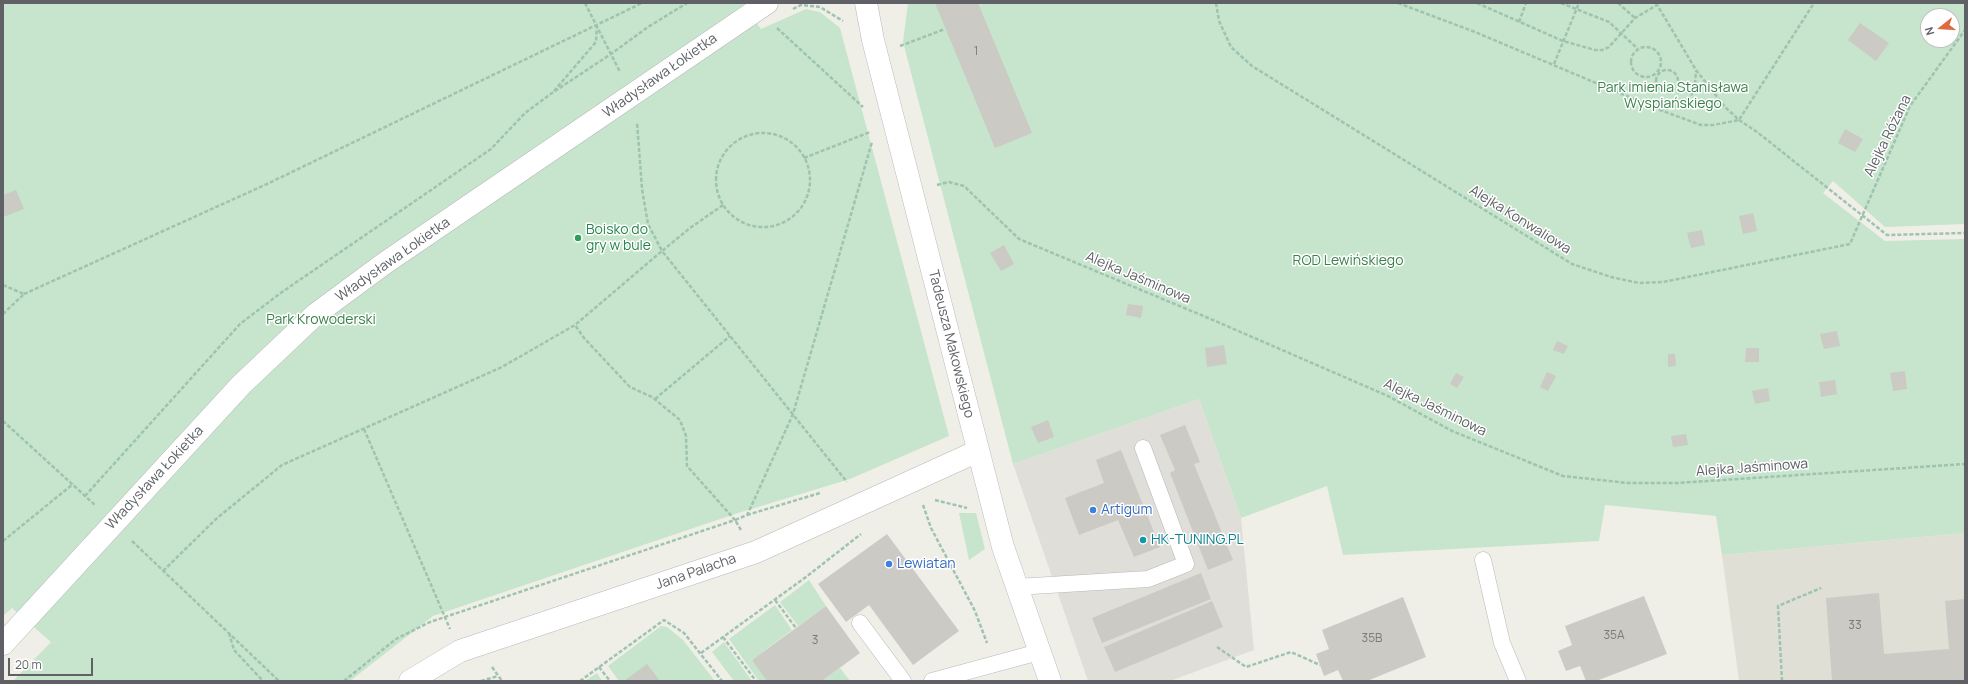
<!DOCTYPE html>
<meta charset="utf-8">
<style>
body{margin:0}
#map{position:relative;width:1968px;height:684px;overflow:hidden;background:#f0efe7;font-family:Manrope,sans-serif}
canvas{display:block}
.frame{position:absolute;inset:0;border:4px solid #5f6166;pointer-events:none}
.north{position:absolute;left:1920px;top:8px;width:40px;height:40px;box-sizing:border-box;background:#fff;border:1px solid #bfc0c2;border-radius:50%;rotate:253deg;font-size:11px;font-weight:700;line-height:16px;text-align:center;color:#5f6166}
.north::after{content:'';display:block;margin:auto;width:14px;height:18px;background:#dd6b40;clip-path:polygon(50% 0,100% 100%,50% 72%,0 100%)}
.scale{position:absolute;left:8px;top:658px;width:85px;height:18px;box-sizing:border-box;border:2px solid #5f6166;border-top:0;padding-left:5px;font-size:12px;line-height:14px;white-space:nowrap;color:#5f6166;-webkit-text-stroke:3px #fff;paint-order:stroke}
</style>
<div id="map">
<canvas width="1968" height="684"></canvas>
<div class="frame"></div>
<div class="north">N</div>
<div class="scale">20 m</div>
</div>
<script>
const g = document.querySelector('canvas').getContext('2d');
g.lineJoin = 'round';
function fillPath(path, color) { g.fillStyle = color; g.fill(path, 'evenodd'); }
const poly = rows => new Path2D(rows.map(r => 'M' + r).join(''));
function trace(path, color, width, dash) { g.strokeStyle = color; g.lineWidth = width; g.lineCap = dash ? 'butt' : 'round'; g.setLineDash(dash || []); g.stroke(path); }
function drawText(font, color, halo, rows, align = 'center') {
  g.font = font + ' Manrope,sans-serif'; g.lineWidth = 3; g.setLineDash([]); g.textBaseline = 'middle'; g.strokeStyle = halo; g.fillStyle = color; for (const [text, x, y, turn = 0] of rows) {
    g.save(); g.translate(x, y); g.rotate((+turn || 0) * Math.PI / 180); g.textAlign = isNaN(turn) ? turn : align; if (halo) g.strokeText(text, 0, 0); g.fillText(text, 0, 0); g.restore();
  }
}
const industrial = poly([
 [1199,399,1241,518,1254,650,1170,681,1088,681,1013,464]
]);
const education = poly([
 [1965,533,1965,681,1739,681,1722,555]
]);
const green = poly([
 [3,3,744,3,743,4,761,29,806,9,820,12,840,28,949,436,850,479,735,514,433,616,350,681,13,681,51,642,12,608,3,616],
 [908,3,1965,3,1965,224,1885,227,1833,181,1823,193,1885,241,1965,239,1965,533,1722,555,1716,516,1605,505,1599,541,1343,555,1327,486,1241,518,1199,399,1013,464,903,42],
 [1928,16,1952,16,1952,40,1928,40],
 [959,513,976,513,985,549,969,560],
 [809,580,826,606,798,626,780,602],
 [775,605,792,630,752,660,767,680,759,681,729,639],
 [661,626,667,627,683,640,715,681,619,681,608,666],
 [724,642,752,681,734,681,712,652],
 [840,668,850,681,822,681],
 [597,673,602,681,585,681]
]);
const building = poly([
 [935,3,978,3,1032,133,995,148],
 [1860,23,1889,43,1876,61,1848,40],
 [1845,129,1863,139,1855,152,1838,143],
 [16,190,24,209,3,217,3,195],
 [1753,213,1757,231,1743,234,1739,216],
 [1702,230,1705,245,1691,248,1687,233],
 [1004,245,1014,264,1001,271,990,253],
 [1128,304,1143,306,1141,318,1126,315],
 [1837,331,1840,346,1824,349,1820,334],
 [1557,341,1568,346,1564,354,1553,350],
 [1224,345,1227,364,1207,367,1205,348],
 [1746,348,1759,348,1759,362,1745,362],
 [1668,354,1675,354,1676,366,1668,367],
 [1905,371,1907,389,1893,391,1890,373],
 [1547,372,1556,376,1548,391,1540,387],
 [1456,373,1464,377,1457,388,1450,384],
 [1835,380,1837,394,1821,397,1819,382],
 [1768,388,1770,401,1755,404,1752,391],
 [1048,420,1054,437,1038,443,1031,427],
 [1185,425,1200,462,1194,464,1233,560,1208,570,1170,473,1175,470,1160,435],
 [1686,434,1688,445,1673,447,1671,436],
 [1121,450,1160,547,1134,557,1118,520,1079,535,1065,498,1104,483,1096,460],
 [887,534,959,631,913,665,869,605,846,622,818,584],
 [1201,573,1211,599,1102,643,1092,618],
 [1879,593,1884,654,1949,649,1945,601,1965,599,1965,681,1832,681,1826,598],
 [1644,596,1667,654,1596,681,1586,681,1580,666,1566,671,1558,651,1572,645,1565,626],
 [1403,597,1426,657,1367,681,1343,681,1338,670,1324,676,1316,654,1329,649,1322,630],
 [1212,601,1223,627,1115,672,1104,647],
 [826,606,860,653,822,681,767,681,752,660],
 [647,664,660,681,624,681]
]);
const path = poly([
 [585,3,620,72],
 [1216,3,1219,21,1231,47,1252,66,1572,264,1611,277,1639,283,1663,282,1850,244,1910,106,1965,30],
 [1398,3,1475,32,1660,110,1701,125,1713,125,1739,120,1814,3],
 [1477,3,1563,41,1595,50,1602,50,1609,47,1635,18,1657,5],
 [1561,3,1609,22,1638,49],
 [1618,3,1635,18],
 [1656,3,1696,70,1725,107,1739,120,1757,132,1887,235,1965,233],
 [793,9,801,5,820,7,843,21],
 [1519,22,1526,3],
 [777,28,863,107],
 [900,46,945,29],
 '1631 62a15 15 0 1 1 30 0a15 15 0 1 1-30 0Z',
 [1554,64,1579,3],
 '1656 81a11 11 0 1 1 22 0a11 11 0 1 1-22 0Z',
 [554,91,596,42,597,25],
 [1660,110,1682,105,1691,96,1695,84,1696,71],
 '716 180a47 47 0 1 1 94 0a47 47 0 1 1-94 0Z',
 [804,158,870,132],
 [937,185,949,182,964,186,1019,239,1213,320,1388,396,1452,431,1563,476,1628,483,1677,483,1965,464],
 [723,205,690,228,662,251,847,482],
 [3,285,24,294,3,314],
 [24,294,267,184,642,3],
 [655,399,730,336],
 [3,421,95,505],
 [364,429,450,629],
 [85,496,240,324,282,292,491,149,525,113,552,93,611,54,648,27,687,3],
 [935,500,967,508],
 [923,505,931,528,975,611,987,643],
 [747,515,820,493],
 [741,530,735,520,747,515,750,509,793,414,872,142],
 [3,541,73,484],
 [132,541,279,681],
 [163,571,216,519,282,465,502,367,575,325,662,251,648,224,642,189,637,122],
 [775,600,796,628],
 [229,633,234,650,263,681],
 [723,637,756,681],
 [1217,647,1246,667,1291,652,1320,665],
 [701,653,806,577,861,534],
 [492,667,502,681],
 [599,667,610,681],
 [344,681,396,639,430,622,735,520,687,466,686,436,680,420,652,397,630,387,584,338,575,325],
 [481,681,498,676],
 [580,681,664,620,684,633,722,681],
 [1782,681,1778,606,1821,588]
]);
const service = poly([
 [1483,560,1502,643,1518,681],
 [1016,587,1148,579,1186,564,1143,448],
 [860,623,903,681],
 [932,681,1039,652]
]);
const minor = poly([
 [866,3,873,40,1003,547,1050,681],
 [410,681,460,651,756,552,978,451]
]);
const tertiary = poly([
 [3,644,241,385,316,314,385,263,767,3]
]);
const markers = [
 [578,238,4,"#2e9e5b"],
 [1093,510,4,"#3f7fe0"],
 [1143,540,4,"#0f9aa8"],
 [889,564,4,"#3f7fe0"]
];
const numberNames = [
 ["1",976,52],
 ["33",1855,626],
 ["35A",1614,636],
 ["35B",1372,639],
 ["3",815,641]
];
const streetNames = [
 ["Władysława Łokietka",660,76,-35],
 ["Alejka Różana",1888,136,-64],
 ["Alejka Konwaliowa",1520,220,32],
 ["Władysława Łokietka",393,260,-35],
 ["Alejka Jaśminowa",1138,278,23],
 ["Tadeusza Makowskiego",951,344,76],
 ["Alejka Jaśminowa",1435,408,26],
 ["Alejka Jaśminowa",1752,468,-4],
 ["Władysława Łokietka",155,478,-47],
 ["Jana Palacha",696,572,-19]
];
const parkNames = [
 ["Park imienia Stanisława",1673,88],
 ["Wyspiańskiego",1673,104],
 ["ROD Lewińskiego",1348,261],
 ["Park Krowoderski",321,320]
];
const leisureNames = [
 ["Boisko do",586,230],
 ["gry w bule",586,246]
];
const shopNames = [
 ["Artigum",1101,510],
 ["Lewiatan",897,564]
];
const cultureNames = [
 ["HK-TUNING.PL",1151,540]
];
fillPath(industrial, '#dfded9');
fillPath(education, '#dfdfd6');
fillPath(green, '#c6e5cc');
fillPath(building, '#cbcac4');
trace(service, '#b7b8bd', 17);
trace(minor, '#b7b8bd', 23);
trace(tertiary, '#b7b8bd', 23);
trace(path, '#9ec3b0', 2.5, [4, 2]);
trace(service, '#fff', 16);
trace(minor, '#fff', 22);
trace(tertiary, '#fff', 22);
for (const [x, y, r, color] of markers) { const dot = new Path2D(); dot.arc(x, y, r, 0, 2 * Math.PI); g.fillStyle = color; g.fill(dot); trace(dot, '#fff', 1.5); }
drawText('12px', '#7a7b7e', null, numberNames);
drawText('14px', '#5f6166', '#fff', streetNames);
drawText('14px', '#3b814c', '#fff', parkNames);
drawText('14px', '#27864d', '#fff', leisureNames, 'left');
drawText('14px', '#366cbe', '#fff', shopNames, 'left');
drawText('14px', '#0d838f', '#fff', cultureNames, 'left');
</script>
